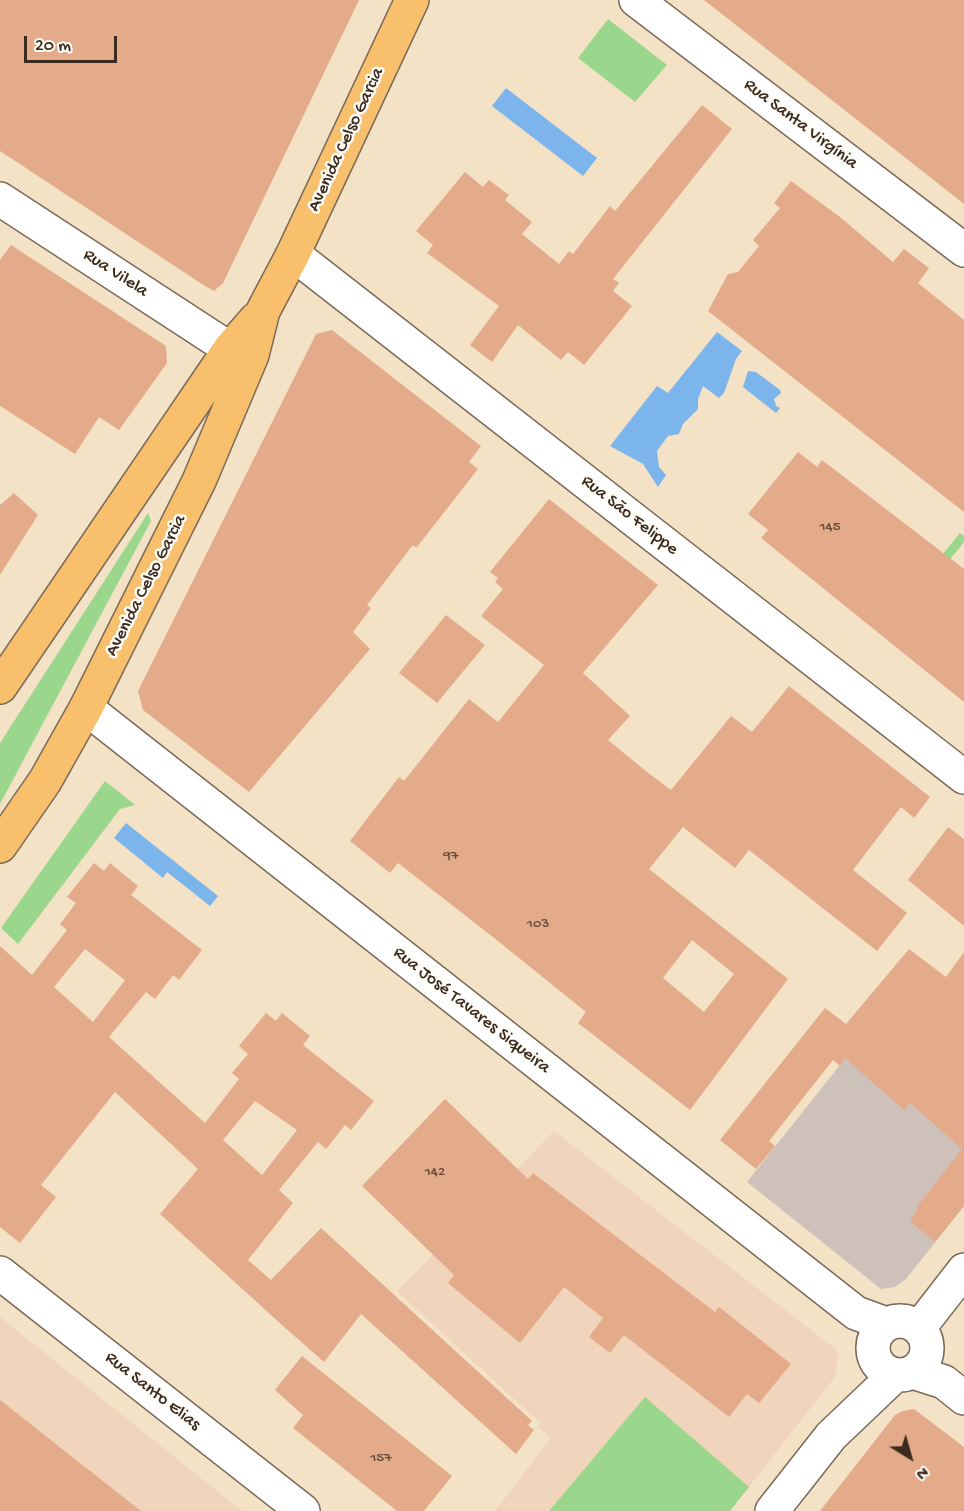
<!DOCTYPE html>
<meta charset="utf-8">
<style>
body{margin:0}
#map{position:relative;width:964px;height:1511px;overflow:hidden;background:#f3e2c6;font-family:"Gochi Hand",sans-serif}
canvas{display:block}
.north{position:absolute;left:880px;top:1427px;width:60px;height:60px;-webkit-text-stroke:4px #fdfcf7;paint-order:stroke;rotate:143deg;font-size:16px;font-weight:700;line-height:24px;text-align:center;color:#3b2a1e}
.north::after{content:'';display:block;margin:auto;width:21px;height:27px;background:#3b2a1e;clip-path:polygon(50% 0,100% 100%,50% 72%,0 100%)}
.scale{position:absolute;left:24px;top:36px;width:93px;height:27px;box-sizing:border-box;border:3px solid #3b2a1e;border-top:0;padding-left:8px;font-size:18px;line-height:21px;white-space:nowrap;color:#3b2a1e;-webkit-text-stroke:4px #fdfcf7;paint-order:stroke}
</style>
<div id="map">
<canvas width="964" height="1511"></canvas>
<div class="north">N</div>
<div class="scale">20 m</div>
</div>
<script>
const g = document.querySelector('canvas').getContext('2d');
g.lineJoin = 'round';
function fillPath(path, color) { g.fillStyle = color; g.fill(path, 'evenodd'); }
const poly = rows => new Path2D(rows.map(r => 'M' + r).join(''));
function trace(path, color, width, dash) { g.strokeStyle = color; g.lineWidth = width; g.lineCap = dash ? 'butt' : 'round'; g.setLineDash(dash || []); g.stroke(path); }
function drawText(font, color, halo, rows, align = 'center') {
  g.font = font + ' "Gochi Hand",sans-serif'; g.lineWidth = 5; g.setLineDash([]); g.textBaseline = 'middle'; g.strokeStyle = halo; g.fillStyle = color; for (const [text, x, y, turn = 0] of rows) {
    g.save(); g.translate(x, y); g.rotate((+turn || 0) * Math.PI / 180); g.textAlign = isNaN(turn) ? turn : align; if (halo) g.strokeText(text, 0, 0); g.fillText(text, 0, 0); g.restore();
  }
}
const built = poly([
 [554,1131,838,1351,835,1377,730,1511,495,1511,551,1438,537,1427,540,1423,397,1291],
 [0,1317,242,1511,0,1511]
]);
const industrial = poly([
 [863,1036,964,1120,964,1206,906,1279,895,1287,881,1289,747,1182]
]);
const green = poly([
 [608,19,667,65,635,102,578,58],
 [148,513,151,521,0,804,0,743],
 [960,533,964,536,964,542,944,567,937,561],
 [105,781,135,805,120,809,18,944,1,928],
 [645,1397,749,1487,730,1511,549,1511]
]);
const water = poly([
 [506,88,597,158,583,176,492,106],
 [717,332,742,351,736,359,724,393,719,398,703,386,698,399,698,409,683,424,679,434,668,436,657,451,659,467,666,475,658,487,643,464,610,446,657,386,668,393],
 [748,371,756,372,780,390,781,393,774,399,776,406,780,408,776,413,743,387],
 [126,823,218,896,210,906,167,872,163,878,114,838]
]);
const building = poly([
 [0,0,359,0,223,283,214,291,205,286,0,151],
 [704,0,964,0,964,204,907,159],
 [702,105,732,129,613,279,619,283,613,291,632,306,584,365,568,352,561,360,518,325,492,362,470,345,499,306,427,253,433,245,416,231,465,172,483,187,489,180,509,195,505,200,532,222,522,234,559,264,569,251,573,254,610,206,615,211],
 [791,181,840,217,893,262,904,249,929,268,918,283,964,320,964,512,708,311,728,274,738,272,759,246,753,240,780,208,774,203],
 [11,245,166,346,167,363,119,430,99,417,75,454,0,406,0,260],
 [332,330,481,446,469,462,478,469,417,547,412,546,367,605,371,608,353,632,370,649,249,792,143,710,138,691,316,334],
 [798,452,817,467,822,460,964,569,964,702,761,538,768,530,748,514],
 [14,493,38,515,0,575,0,505],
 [549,499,658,585,583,673,630,716,608,740,647,772,671,790,731,716,752,732,789,686,930,797,914,818,901,807,853,870,907,913,877,951,749,850,735,868,683,827,649,869,788,979,690,1110,578,1023,586,1012,498,941,398,863,390,873,350,841,399,777,404,781,469,699,498,722,544,665,481,616,503,589,495,582,498,578,490,572],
 [692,940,734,974,704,1012,663,978],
 [446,615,485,645,437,703,399,673],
 [948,827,964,839,964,926,908,880],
 [94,863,104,871,110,863,138,886,131,895,202,950,179,980,173,975,155,999,146,992,109,1037,205,1123,239,1079,232,1073,248,1054,239,1046,266,1013,276,1021,282,1013,310,1036,303,1045,374,1101,351,1130,345,1125,326,1149,318,1142,279,1190,293,1203,248,1260,271,1280,321,1228,532,1421,528,1425,534,1430,516,1454,361,1314,324,1362,282,1325,160,1214,198,1169,115,1092,41,1185,56,1197,20,1243,0,1227,0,946,32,975,67,930,60,924,76,903,67,897],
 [85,949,125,980,93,1022,54,987],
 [255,1101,297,1130,262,1175,223,1140],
 [909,949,946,977,964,952,964,1206,935,1242,910,1221,918,1209,916,1208,962,1149,910,1103,904,1110,845,1058,840,1066,833,1060,769,1141,775,1146,756,1169,720,1140,825,1008,846,1024],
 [445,1099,528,1179,533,1173,715,1312,719,1307,791,1364,759,1403,747,1394,729,1417,624,1335,610,1353,589,1337,603,1318,564,1287,520,1343,448,1283,454,1275,362,1186],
 [302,1356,452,1476,424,1511,397,1511,293,1428,303,1415,275,1390],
 [0,1400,141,1511,0,1511],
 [914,1409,964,1447,964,1511,820,1511,895,1415,903,1411]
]);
const minor = poly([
 [636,0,964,250],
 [0,199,230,349],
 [293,254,964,777],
 [86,708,856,1313,886,1324],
 [0,1273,303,1511],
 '873 1348a27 27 0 1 1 54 0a27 27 0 1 1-54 0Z',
 [919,1328,964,1270],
 [913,1372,944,1382,964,1398],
 [772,1511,831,1436,895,1375]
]);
const major = poly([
 [0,687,230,349,256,319],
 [0,846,45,781,86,708,199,481,252,355,263,311,293,254,412,0]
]);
const numberNames = [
 ["145",830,528],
 ["97",451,857],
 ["103",538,925],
 ["142",435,1173],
 ["157",381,1459]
];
const streetNames = [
 ["Rua Santa Virgínia",800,125,37],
 ["Avenida Celso Garcia",347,140,-65],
 ["Rua Vilela",115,274,33],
 ["Rua São Felippe",629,516,38],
 ["Avenida Celso Garcia",147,586,-63],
 ["Rua José Tavares Siqueira",471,1011,38],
 ["Rua Santo Elias",152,1392,38]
];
fillPath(built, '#f0d5bc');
fillPath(industrial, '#cec1b9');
fillPath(green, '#9ad78c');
fillPath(water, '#7bb5ec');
fillPath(building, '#e3ab89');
trace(minor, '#7b6a59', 36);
trace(major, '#7b6a59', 36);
trace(minor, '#fff', 33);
trace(major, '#f8bf6c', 33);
drawText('15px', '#654a39', null, numberNames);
drawText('18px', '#3b2a1e', '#fdfcf7', streetNames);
</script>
